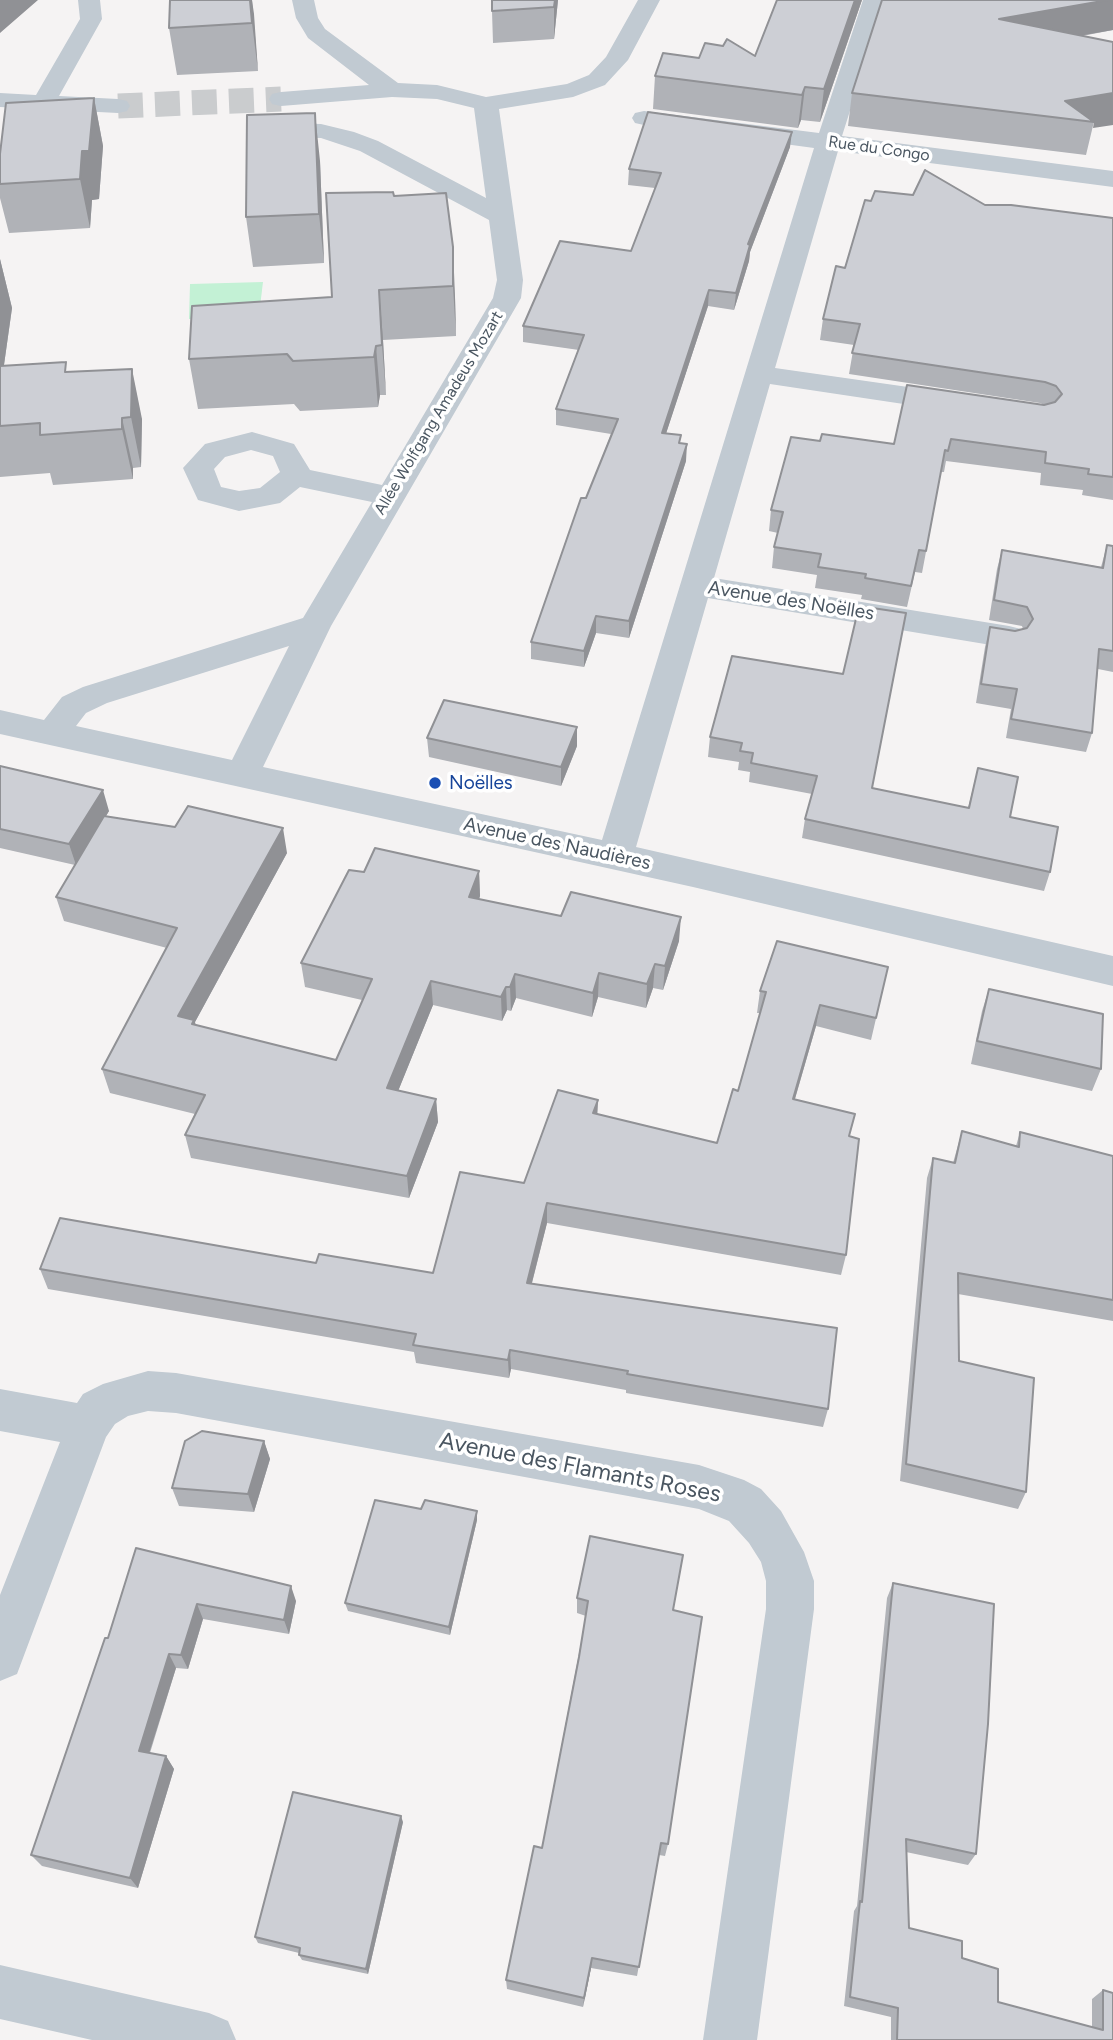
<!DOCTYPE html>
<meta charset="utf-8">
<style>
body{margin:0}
canvas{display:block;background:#f5f3f3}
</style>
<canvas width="1113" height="2040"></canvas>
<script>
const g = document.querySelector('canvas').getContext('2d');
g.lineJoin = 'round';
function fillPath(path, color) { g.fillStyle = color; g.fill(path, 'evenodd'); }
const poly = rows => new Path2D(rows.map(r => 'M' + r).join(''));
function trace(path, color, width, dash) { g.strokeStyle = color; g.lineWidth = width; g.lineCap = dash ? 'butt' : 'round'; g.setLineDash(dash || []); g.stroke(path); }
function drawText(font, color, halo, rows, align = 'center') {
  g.font = font + ' Figtree,sans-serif'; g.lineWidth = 7; g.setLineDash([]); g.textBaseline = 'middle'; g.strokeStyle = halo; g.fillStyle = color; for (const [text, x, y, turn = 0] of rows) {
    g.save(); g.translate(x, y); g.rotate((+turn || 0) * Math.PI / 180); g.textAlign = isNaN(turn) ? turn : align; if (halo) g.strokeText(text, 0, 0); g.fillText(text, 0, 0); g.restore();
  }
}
const green = poly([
 [263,282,259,315,189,319,190,284]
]);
const minorTunnel = poly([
 [118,106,281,99]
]);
const minor = poly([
 [78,0,100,0,102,19,59,96,118,99,127,101,130,106,127,111,118,113,0,107,0,93,36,95,80,19,78,0],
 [292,0,314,0,318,18,325,29,398,83,437,85,486,97,567,84,589,75,606,57,638,0,660,0,628,60,605,85,573,97,499,109,523,280,521,298,331,626,263,767,602,840,814,148,644,125,635,123,632,118,635,113,644,111,819,133,863,0,885,0,842,136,1113,171,1113,187,838,151,775,368,957,394,967,397,971,403,967,409,957,412,770,384,714,578,1009,626,1021,629,1025,637,1021,645,1009,648,708,598,636,847,1113,956,1113,986,693,887,0,734,0,710,44,720,62,697,83,687,303,618,372,502,300,487,280,503,239,511,198,500,183,468,205,444,252,432,294,444,310,470,382,485,493,298,497,280,489,220,360,151,321,138,284,137,275,135,272,130,275,125,284,123,321,124,354,132,378,141,486,198,474,108,437,99,392,97,281,106,272,104,269,99,272,94,281,92,369,85,308,38,296,18,292,0],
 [251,450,273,456,280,472,260,488,239,491,221,487,214,469,225,457,251,450],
 [289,646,232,760,76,726,86,713,107,703,289,646],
 [148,1371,176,1373,699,1465,744,1480,761,1489,781,1511,804,1552,814,1581,814,1609,757,2040,703,2040,766,1609,766,1581,761,1562,749,1543,729,1521,699,1509,176,1413,148,1411,128,1416,115,1424,106,1437,17,1674,0,1681,0,1595,60,1442,0,1431,0,1389,77,1403,83,1394,103,1384,148,1371],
 [0,1965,209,2013,228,2021,236,2040,92,2040,0,2019,0,1965]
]);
const wall = poly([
 [170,0,252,0,258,71,177,75,169,28],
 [558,0,554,39,493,43,492,11],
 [862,0,820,122,801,120,798,128,653,109,655,76,699,58,755,56],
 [882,0,1113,30,1082,36,1113,42,1086,155,848,126,852,93],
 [94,98,103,146,99,199,92,200,90,228,9,233,0,198,0,154],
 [790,147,750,252,749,261,734,310,708,306,666,433,680,443,686,461,629,638,596,633,584,667,531,659,531,642,611,434,556,425,556,409,579,350,523,342,523,326,631,251,655,188,628,185,629,169],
 [320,161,324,263,253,267,246,217],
 [446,193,455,297,456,336,383,340,386,395,380,395,378,407,300,411,294,404,198,409,189,359,332,297,394,196],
 [871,201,985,205,1113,218,1113,500,1082,495,1083,490,1040,485,1041,473,946,461,944,472,941,472,922,573,915,572,907,607,861,599,862,595,815,588,817,575,772,568,774,547,778,533,769,531,771,510,820,441,894,444,1045,405,1040,403,849,374,854,345,820,340,823,319,845,268],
 [0,259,12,308,4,365,68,372,142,419,141,467,133,468,133,479,53,485,50,473,0,477],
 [1107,545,1113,546,1113,672,1098,669,1092,733,1086,752,1006,738,1011,709,976,703,985,647,990,627,1015,631,1023,629,1022,626,989,620,997,569,1002,550,1101,567],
 [732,656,872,788,968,808,978,768,1010,817,1050,872,1044,891,802,838,805,819,812,794,749,782,750,772,738,770,739,762,708,757,710,737],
 [577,727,577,746,561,786,429,757,427,738],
 [0,766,109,811,106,816,287,853,195,1022,195,1025,336,1060,362,1000,305,987,301,963,364,872,479,871,480,896,479,899,679,941,663,990,653,988,646,1008,598,997,592,1017,516,998,511,1011,507,1010,502,1021,433,1005,398,1091,436,1099,438,1122,409,1198,191,1158,185,1135,195,1114,110,1093,102,1069,167,948,64,921,56,897,75,865,0,848],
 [888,967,871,1040,816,1026,795,1099,850,1137,846,1255,841,1275,547,1223,532,1283,828,1409,823,1427,626,1393,626,1390,511,1369,509,1378,416,1363,414,1352,48,1289,40,1269,316,1263,433,1273,524,1183,598,1100,597,1114,717,1143,738,1091,760,1013,757,1013,760,991],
 [989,989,1101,1069,1092,1091,971,1064,982,1011],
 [962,1131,1016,1146,1020,1132,1113,1156,1113,1321,958,1294,959,1361,1026,1492,1018,1509,900,1481,927,1178,933,1158,953,1163],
 [264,1441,270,1459,254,1512,179,1506,172,1488],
 [421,1509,477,1511,477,1520,450,1635,348,1611,345,1603],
 [136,1548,296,1601,289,1634,203,1619,188,1669,176,1668,150,1753,166,1756,174,1769,138,1888,42,1866,31,1855,108,1638],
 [680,1570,673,1610,668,1844,665,1856,659,1855,637,1976,591,1968,583,2007,507,1989,506,1980,542,1848,586,1616,577,1613,577,1598],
 [893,1583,976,1854,968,1865,906,1852,909,1928,962,1958,998,2002,1092,2027,1092,1999,1103,1990,1113,2040,891,2040,891,2017,844,2006,854,1911,857,1906,887,1598],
 [403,1822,368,1974,302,1960,299,1955,299,1953,258,1943,255,1937]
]);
const shadedWall = poly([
 [0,0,38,0,0,33],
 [250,0,252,0,254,14,258,71,252,23],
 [555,0,558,0,554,39,554,7],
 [855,0,862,0,820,122,824,89],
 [1108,0,1113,0,1113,30,993,51,999,19],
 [805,87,801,120,798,128,802,95],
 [1113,93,1113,125,1093,128,1094,122,1065,101],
 [94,98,103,146,99,199,92,200,90,228,80,179,82,151],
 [315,113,320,161,324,263,319,214],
 [792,132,790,147,750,252,749,261,734,310,736,293,748,244],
 [453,247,455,297,456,336,453,286],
 [0,259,12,308,0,393],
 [379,290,383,340,386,395,382,345],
 [709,290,708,306,661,449,662,433],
 [376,346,380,395,378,407,374,357],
 [132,369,142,419,141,467,131,417],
 [122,418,133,468,133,479,122,429],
 [687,444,686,461,629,638,629,621],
 [596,616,596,633,584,667,584,651],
 [577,727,577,746,561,786,561,767],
 [103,790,109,811,76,865,69,844],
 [283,828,287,853,195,1022,200,1043,178,1016],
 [479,871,480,896,471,922,469,897],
 [681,917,679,941,663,990,665,966],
 [655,964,653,988,646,1008,647,984],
 [599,973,598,997,592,1017,593,993],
 [515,974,516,998,511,1011,510,987],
 [431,981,433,1005,390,1111,387,1088],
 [506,987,507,1010,502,1021,501,997],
 [820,1005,816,1026,789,1119,793,1099],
 [436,1099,438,1122,409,1198,407,1176],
 [598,1100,597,1121,593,1113],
 [547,1203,547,1223,527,1302,527,1283],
 [510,1350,511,1369,509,1378,508,1360],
 [264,1441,270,1459,254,1512,248,1494],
 [477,1511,477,1520,450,1635,449,1627],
 [291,1586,296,1601,289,1634,284,1620],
 [197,1604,203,1619,188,1669,181,1655],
 [169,1654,176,1668,146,1763,139,1751],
 [166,1756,174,1769,138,1888,130,1878],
 [401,1816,403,1822,368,1974,366,1969],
 [592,1958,591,1968,583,2007,584,1998]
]);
const building = poly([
 [170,0,250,0,252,23,169,28,170,0],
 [492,0,555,0,554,7,492,11,492,0],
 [777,0,855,0,824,89,805,87,802,95,655,76,663,53,699,58,705,43,723,46,727,39,755,56,777,0],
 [882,0,1108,0,999,19,1113,42,1113,93,1065,101,1094,122,852,93,882,0],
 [94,98,89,151,82,151,80,179,0,184,0,154,6,103,94,98],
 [648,112,792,132,748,244,750,245,736,293,709,290,662,433,681,435,679,443,687,444,629,621,596,616,584,651,531,642,581,498,586,498,618,419,556,409,584,335,523,326,560,241,631,251,661,173,629,169,648,112],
 [315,113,319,214,246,217,247,115,315,113],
 [925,170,985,205,1011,205,1113,218,1113,477,1088,474,1089,469,1045,463,1046,452,951,439,948,451,945,450,926,551,919,550,911,586,865,578,866,574,818,567,821,554,774,547,783,512,771,510,791,437,820,441,822,434,894,444,907,385,1044,405,1055,402,1062,394,1056,386,1045,382,852,353,860,324,823,319,836,266,845,268,865,200,871,201,875,191,913,195,925,170],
 [393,192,394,196,446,193,453,247,453,286,379,290,382,345,376,346,374,357,293,361,287,354,189,359,192,306,332,297,326,193,393,192],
 [66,362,65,372,132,369,131,417,122,418,122,429,40,435,40,423,0,426,0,366,66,362],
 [1107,545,1113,546,1113,651,1099,649,1092,733,1011,719,1017,689,981,684,990,627,1015,631,1027,628,1033,619,1027,607,994,600,1002,550,1103,568,1107,545],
 [859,606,906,613,872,788,969,808,978,768,1018,777,1010,817,1058,827,1050,872,805,819,817,776,751,763,753,753,740,751,742,743,710,737,732,656,843,674,859,606],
 [444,700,577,727,561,767,427,738,444,700],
 [0,766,103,790,69,844,0,829,0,766],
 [188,806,283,828,178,1016,194,1020,192,1024,336,1060,372,979,301,963,349,870,364,872,375,848,479,871,469,897,561,916,571,892,681,917,665,966,655,964,647,984,599,973,593,993,515,974,510,987,506,987,501,997,431,981,387,1088,436,1099,407,1176,185,1135,205,1095,102,1069,177,928,56,897,104,816,175,827,188,806],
 [777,941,888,967,876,1018,820,1005,793,1099,855,1114,849,1136,859,1139,846,1255,547,1203,527,1283,837,1328,828,1409,627,1374,628,1371,510,1350,508,1360,413,1345,416,1334,40,1269,60,1218,316,1263,319,1254,433,1273,460,1172,524,1183,558,1090,598,1100,593,1113,717,1143,733,1089,738,1091,766,992,760,991,777,941],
 [989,989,1103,1014,1101,1069,977,1041,989,989],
 [962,1131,1019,1147,1020,1132,1113,1156,1113,1300,958,1273,959,1361,1034,1378,1026,1492,906,1464,933,1158,955,1163,962,1131],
 [202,1431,264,1441,248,1494,172,1488,185,1441,202,1431],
 [375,1500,421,1509,425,1500,477,1511,449,1627,345,1603,375,1500],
 [590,1536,683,1555,673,1610,702,1617,668,1844,661,1843,639,1967,592,1958,584,1998,506,1980,534,1846,542,1848,579,1657,588,1601,577,1598,590,1536],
 [136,1548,291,1586,284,1620,197,1604,181,1655,169,1654,139,1751,166,1756,130,1878,31,1855,105,1638,108,1638,136,1548],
 [893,1583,994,1604,988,1724,976,1854,906,1839,909,1928,962,1941,962,1958,998,1969,998,2002,1103,2030,1103,1990,1113,1993,1113,2040,897,2040,898,2008,850,1997,860,1901,862,1902,893,1583],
 [293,1792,401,1816,366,1969,299,1955,300,1948,255,1937,293,1792]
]);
const markers = [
 [435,783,7,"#1a4fb4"]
];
const farStreetnames = [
 ["Rue du Congo",879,149,8],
 ["Allée Wolfgang Amadeus Mozart",439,413,-59]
];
const streetNames = [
 ["Avenue des Noëlles",791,601,9],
 ["Avenue des Naudières",557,844,12]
];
const transitNames = [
 ["Noëlles",449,783]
];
const nearStreetnames = [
 ["Avenue des Flamants Roses",580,1468,11]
];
fillPath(green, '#c3f1d5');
trace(minorTunnel, '#caccce', 25, [25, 12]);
fillPath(minor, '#c1cad2');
fillPath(wall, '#b0b2b7');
fillPath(shadedWall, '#909195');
fillPath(building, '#cdcfd5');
trace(building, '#909195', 2);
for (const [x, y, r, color] of markers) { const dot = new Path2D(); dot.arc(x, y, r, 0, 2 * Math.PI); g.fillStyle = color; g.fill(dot); trace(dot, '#fff', 2.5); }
drawText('16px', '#4a5661', '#fff', farStreetnames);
drawText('19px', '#4a5661', '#fff', streetNames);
drawText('19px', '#164399', '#fff', transitNames, 'left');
drawText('23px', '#4a5661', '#fff', nearStreetnames);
</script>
